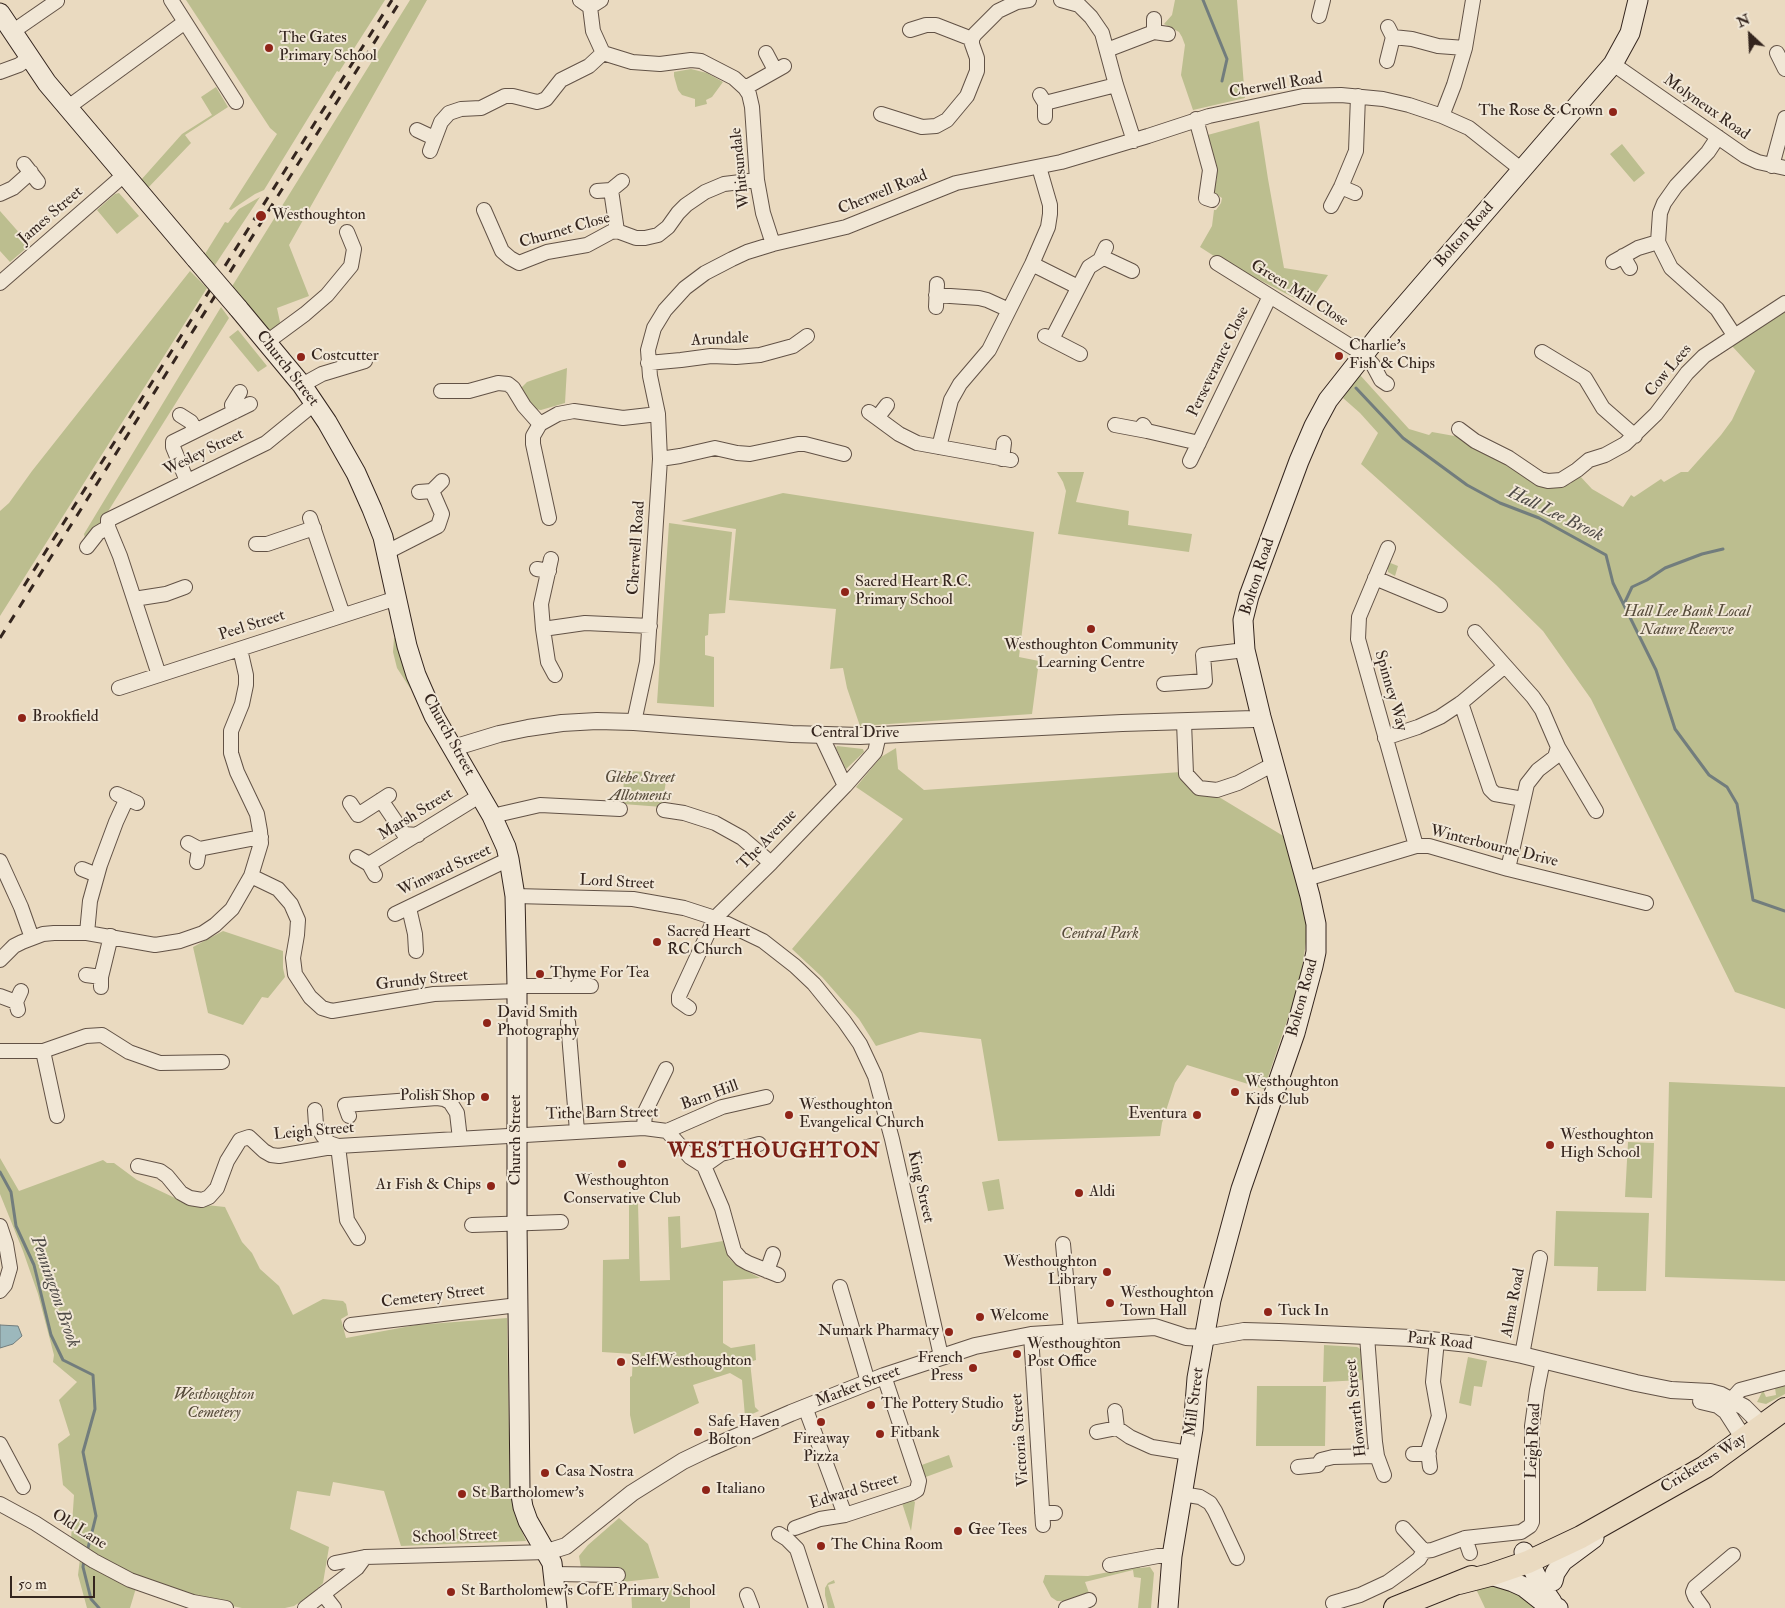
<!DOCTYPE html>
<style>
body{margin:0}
#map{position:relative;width:1785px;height:1608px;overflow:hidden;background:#eadac0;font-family:"IM FELL Double Pica",serif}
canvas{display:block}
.north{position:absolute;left:1725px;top:10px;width:50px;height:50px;-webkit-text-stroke:4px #f1e7d6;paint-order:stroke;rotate:335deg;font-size:14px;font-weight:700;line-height:20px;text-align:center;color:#34251e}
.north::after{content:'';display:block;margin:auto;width:18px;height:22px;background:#34251e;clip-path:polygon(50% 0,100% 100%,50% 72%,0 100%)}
.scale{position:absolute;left:10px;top:1576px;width:85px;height:22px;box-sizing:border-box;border:2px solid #34251e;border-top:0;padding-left:6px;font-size:15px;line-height:18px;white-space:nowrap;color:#34251e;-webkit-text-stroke:4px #f1e7d6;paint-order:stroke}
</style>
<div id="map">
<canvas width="1785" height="1608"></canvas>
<div class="north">N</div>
<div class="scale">50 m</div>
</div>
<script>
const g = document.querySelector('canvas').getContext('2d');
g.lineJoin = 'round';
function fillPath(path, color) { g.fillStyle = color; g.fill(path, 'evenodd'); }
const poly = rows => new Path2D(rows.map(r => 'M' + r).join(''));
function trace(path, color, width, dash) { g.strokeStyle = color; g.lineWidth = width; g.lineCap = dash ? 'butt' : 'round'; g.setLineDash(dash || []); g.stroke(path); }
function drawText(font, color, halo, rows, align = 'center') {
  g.font = font + ' "IM FELL Double Pica",serif'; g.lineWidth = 4; g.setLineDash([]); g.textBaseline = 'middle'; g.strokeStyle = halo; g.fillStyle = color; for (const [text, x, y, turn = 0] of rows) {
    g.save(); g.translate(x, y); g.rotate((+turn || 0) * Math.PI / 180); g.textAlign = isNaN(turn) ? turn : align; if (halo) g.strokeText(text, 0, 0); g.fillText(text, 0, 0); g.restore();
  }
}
const green = poly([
 [186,0,385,0,339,72,337,71,264,190,255,194,231,210,229,209,277,134,270,128],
 [410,0,427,0,289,245,309,296,277,308,280,322,278,329,271,333,231,288],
 [1175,0,1237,0,1245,98,1193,110,1181,75,1185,45,1182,37,1179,32,1164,24,1172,15],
 [691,69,707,73,723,82,712,97,706,100,707,104,695,107,695,99,682,95,678,90,674,76,674,72],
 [216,87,228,107,185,135,191,143,145,191,141,180,182,134,212,115,201,97],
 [1259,121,1268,179,1284,268,1328,275,1308,305,1217,258,1200,247,1212,226,1214,210,1216,210,1221,203,1222,198,1212,191,1217,179,1216,163,1204,136],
 [1622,144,1645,173,1634,182,1610,154],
 [119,193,139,216,117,234,97,210,115,194],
 [260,197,213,268,205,254,225,222,228,223,239,209],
 [0,211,30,245,10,262,0,251],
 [190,271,207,288,0,616,0,511,9,503,32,471],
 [221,307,229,318,102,521,85,538,84,534],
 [1785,311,1785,1009,1735,992,1591,699,1543,631,1496,585,1361,464,1378,433,1360,413,1343,398,1360,375,1409,429,1429,435,1432,432,1460,437,1555,487,1570,484,1579,475,1592,489,1623,507,1631,495,1634,497,1661,479,1664,482,1681,472,1688,472,1721,435,1732,420,1755,371,1732,346],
 [238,330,267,366,258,372,229,337],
 [567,368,565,403,541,410,534,409,520,389,527,382],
 [1057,472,1084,472,1076,502,1129,511,1128,525,1192,534,1189,552,1058,534,1066,491,1063,482],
 [783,493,1034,532,1019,657,1039,661,1032,714,860,726,847,688,843,668,830,669,836,609,729,600,736,529,681,521],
 [669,523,732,532,725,613,709,614,708,635,705,636,705,655,714,657,714,707,657,703],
 [1388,562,1398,566,1395,576,1388,572],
 [394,638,396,638,412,687,410,688,397,668,393,652],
 [837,746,863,749,864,752,846,769,836,748],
 [896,748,898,769,924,790,1181,772,1214,794,1285,837,1306,922,1306,942,1300,982,1264,1089,1187,1065,1175,1083,1162,1123,1160,1136,998,1141,981,1039,920,1032,876,1046,859,1019,822,977,792,949,903,819,856,787,881,757],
 [624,771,654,772,654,780,666,781,662,807,623,804],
 [223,931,283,951,283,968,285,977,268,998,262,997,243,1025,208,1013,193,947],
 [1669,1082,1785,1087,1785,1281,1665,1277],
 [1628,1142,1654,1143,1652,1198,1625,1197],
 [0,1158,19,1191,103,1160,107,1163,114,1163,137,1180,175,1198,197,1204,225,1207,242,1242,252,1253,260,1269,279,1286,293,1315,323,1299,343,1301,346,1304,348,1315,341,1319,346,1338,416,1325,507,1318,510,1491,515,1515,526,1541,401,1546,384,1491,333,1482,330,1496,297,1491,290,1529,329,1547,323,1583,312,1594,294,1606,285,1608,242,1608,164,1592,96,1556,71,1540,74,1495,63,1485,58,1444,70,1435,59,1400,77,1382,53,1362,54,1355,38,1294,23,1251,0,1194],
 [999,1179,1004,1209,988,1211,982,1182],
 [629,1203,638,1203,640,1281,670,1280,668,1217,680,1216,681,1248,723,1241,729,1258,736,1265,760,1278,723,1281,723,1343,731,1348,755,1344,756,1360,750,1362,755,1407,759,1411,745,1417,742,1380,730,1373,693,1385,699,1403,634,1434,630,1415,630,1377,632,1376,633,1354,602,1352,603,1260,629,1259],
 [1556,1211,1649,1213,1646,1291,1597,1291,1598,1267,1554,1266],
 [1324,1345,1357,1347,1359,1348,1361,1350,1362,1380,1323,1382],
 [1468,1357,1487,1361,1482,1387,1474,1386,1471,1406,1459,1403],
 [1785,1383,1785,1394,1766,1404,1757,1402,1763,1390,1766,1397,1776,1395,1775,1388,1776,1386],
 [1257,1386,1326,1386,1325,1446,1256,1446],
 [949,1455,953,1467,923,1478,919,1466],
 [912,1500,915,1502,911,1531,902,1503],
 [619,1518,648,1544,659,1578,622,1582,619,1567,581,1568,579,1556,588,1545],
 [80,1559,136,1588,130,1608,87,1608,78,1575],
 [1140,1566,1140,1568,1150,1567,1154,1573,1151,1608,1138,1608,1141,1578,1134,1577,1133,1570,1085,1582,1089,1593,1063,1601,1057,1601,1051,1597,1043,1582,1045,1575,1088,1576],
 [834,1580,835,1583,828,1585,835,1608,828,1608,825,1595,825,1588,828,1583],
 [1491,1584,1517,1588,1537,1608,1485,1608,1476,1589],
 [690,1587,690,1608,632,1608,631,1588]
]);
const water = poly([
 [0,1325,18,1326,22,1336,13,1344,0,1348,0,1325]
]);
const stream = poly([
 [1203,0,1227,59,1222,81],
 [1356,388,1403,438,1467,485,1500,503,1539,518,1606,555,1613,583,1656,670,1675,729,1709,775,1727,787,1737,804,1753,900,1785,911],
 [1624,604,1632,587,1647,580,1665,568,1702,554,1723,549],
 [0,1172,11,1192,16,1226,34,1265,51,1335,63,1360,93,1375,95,1409,83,1452,96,1516,87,1552],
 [84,1560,83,1567,91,1599,99,1608]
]);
const minor = poly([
 [171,0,236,102],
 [580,0,590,7],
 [601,0,590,7,593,31,603,53,632,62,660,64,691,60,701,61,734,78,745,88,749,94,752,107,757,180,763,213,773,244],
 [1061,0,1079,5,1091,17,1102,33,1116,85,1134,141],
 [1319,16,1323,0],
 [1154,19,1154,32],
 [1388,27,1393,37,1412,39,1438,46,1465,48],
 [910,30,926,25,936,25,972,39],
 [12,32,57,1],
 [1107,50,1154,32,1168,34],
 [766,53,775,70],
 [1777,53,1785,69],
 [1387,61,1393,37],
 [1613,64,1745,156,1758,162,1785,168],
 [0,72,19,65,29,58],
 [745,88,784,66],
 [1040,95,1045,103,1045,117],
 [1045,103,1116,85],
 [67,108,185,22],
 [881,114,922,127,936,126,947,120,967,96,977,71,977,58,972,44,972,39,975,34,998,11,1017,2,1029,0],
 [1442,116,1454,85,1465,48,1473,0],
 [1196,119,1210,170,1206,198,1212,200],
 [417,130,434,138],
 [1718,137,1708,152,1676,186,1664,203,1660,213,1658,242,1671,268,1717,309,1734,335],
 [430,151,441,122,449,113,461,109,481,108,505,96,513,96,537,102,541,101,546,99,561,80,589,66,603,53],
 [24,164,38,182],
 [1772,166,1785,118],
 [1341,187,1355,193],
 [611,190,617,231],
 [597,191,611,190,622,181],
 [0,194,13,188,31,172],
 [1331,206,1341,187,1356,151,1358,96],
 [484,210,502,251,510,258,519,263,547,252,587,245,611,232,617,231,636,238,645,238,658,235,668,227,678,213,686,205,705,192,724,184,757,180],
 [1623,256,1630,268],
 [1102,257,1132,271],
 [1613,262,1638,248,1658,242],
 [1217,263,1363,354,1373,365,1381,380,1387,384],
 [1032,264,1078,287],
 [0,283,124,175],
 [936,295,979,298,987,300,1009,310],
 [936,307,937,284],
 [1045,336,1080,354],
 [1052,339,1089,267,1100,260,1106,247],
 [267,342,305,314,327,295,351,266,354,249,347,232],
 [1542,352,1585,378,1603,408,1635,436],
 [648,363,681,360,711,356,736,357,760,355,793,346,807,336],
 [302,385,322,374,365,361],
 [441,391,469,391,498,383,508,384,513,388,524,406,540,424],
 [234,412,232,405,240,392],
 [869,412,899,434,917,443,1011,460],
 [180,415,191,422,195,430],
 [877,418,887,405],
 [1115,425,1147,431],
 [1143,425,1147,431,1199,443],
 [1459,429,1475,441,1509,458,1540,479,1548,481,1561,480,1577,470,1589,460,1605,455,1625,444,1656,414,1687,373,1704,356,1785,303],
 [939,447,951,400,960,384,989,350,1032,264,1048,227,1050,214,1050,205,1039,167],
 [660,459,680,456,715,448,737,453,750,454,798,444,805,444,844,454],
 [1002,459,1004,443],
 [1190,461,1270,296],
 [187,481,173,447,173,442,250,404],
 [419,492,432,491,442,481],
 [310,518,343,615],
 [549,518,533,444,533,436,540,424,558,414,574,411,623,418,658,414],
 [256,544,267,544,314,528],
 [87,547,98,533,108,527],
 [1388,548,1359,617,1358,639,1416,846],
 [387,552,438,526,442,514,432,491],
 [537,569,549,571],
 [1375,578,1440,605],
 [134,599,166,594,185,587],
 [543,629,541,604,551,559],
 [1475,632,1533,697,1542,710,1558,747,1555,757,1538,770,1527,784,1508,869],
 [159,675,120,556,108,527,108,520,266,443,315,403],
 [555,675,548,662,543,629,585,623,650,626],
 [1164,684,1205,681,1203,655,1245,650],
 [119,688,397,598],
 [1461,703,1490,789,1495,794,1523,799],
 [634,722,647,662,660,459,658,414,650,376,648,350,654,328,665,310,685,288,705,273,732,259,747,252,773,244,846,227,956,183,1061,162,1148,136,1209,116,1303,96,1341,95,1383,99,1409,105,1442,116,1469,128,1522,170],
 [1184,722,1186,774,1199,788,1217,790,1238,783,1274,764],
 [821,735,845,786],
 [1385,738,1418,727,1440,717,1461,703,1505,666],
 [1558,747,1596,811],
 [117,794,137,803],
 [381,800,404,834,418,835],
 [350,803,358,815,389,795],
 [664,810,684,813,715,823,742,838,771,863],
 [492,816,540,805,620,809],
 [188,843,199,849,197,862],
 [199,849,261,837],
 [357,857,369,864,375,875],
 [0,861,21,907,32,938],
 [369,864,481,795],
 [82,869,97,875],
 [251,876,278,889,291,904,298,920,297,935,293,958,295,974,310,997,322,1008,332,1011,434,994,517,991],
 [1306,879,1416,846,1429,846,1508,869,1646,903],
 [515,896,633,899,684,908,715,918,763,941,795,966,814,984,844,1021,860,1044,875,1076,892,1139,941,1356],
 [409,908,415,934,416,951],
 [395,914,509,859],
 [87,933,90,901,100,865,116,822,127,798],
 [0,960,14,946,22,942,43,934,54,933,87,933,155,945,180,941,203,933,215,925,232,909,251,876,261,843,260,831,257,814,237,772,231,753,231,731,242,704,246,685,246,675,240,649],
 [86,975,101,977],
 [517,986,591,986],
 [101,987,101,977,111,936],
 [0,996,16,1002],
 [689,1008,679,1001,679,996,715,918,771,863,845,786,875,752,879,735],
 [18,1010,16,1002,21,991],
 [568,1022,577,1131],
 [0,1051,43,1051,57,1116],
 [43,1051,86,1036,102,1035,129,1052,160,1063,222,1062],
 [315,1110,316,1125,323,1136,329,1143,338,1146,347,1220,358,1238],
 [349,1116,345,1105,437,1098,444,1099,450,1102,457,1113,460,1139],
 [644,1128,645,1112,666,1069],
 [667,1131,722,1107,766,1097],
 [138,1166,160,1171,167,1176,181,1193,190,1198,202,1200,209,1197,217,1188,227,1161,240,1140,249,1137,264,1151,271,1155,279,1156,338,1146,644,1128,667,1131,690,1157,704,1166,721,1154,759,1144],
 [704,1166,722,1208,734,1251,741,1259,748,1263,778,1275],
 [472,1225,561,1222],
 [0,1226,6,1244,10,1268,5,1285,0,1291],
 [1063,1244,1071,1331],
 [767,1271,773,1254],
 [840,1287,868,1382],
 [351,1325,518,1305],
 [1031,1335,1043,1525],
 [1367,1336,1375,1442,1377,1456,1384,1475],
 [1522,1355,1540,1258],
 [805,1407,845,1515],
 [1724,1408,1740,1390,1785,1378],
 [1117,1428,1130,1437,1152,1447,1189,1453],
 [1097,1432,1117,1428,1115,1411],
 [0,1444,23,1487],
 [1413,1454,1429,1454],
 [1298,1467,1318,1465,1321,1460,1333,1457,1377,1456],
 [1430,1467,1428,1451,1439,1416,1433,1382,1437,1340],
 [1182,1494,1200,1497,1210,1503,1215,1511,1237,1558],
 [0,1504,35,1523,94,1561,130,1580,193,1602,226,1608],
 [1042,1513,1055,1513],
 [795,1528,820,1519,845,1515,912,1493,917,1490,919,1481,884,1376],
 [1403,1528,1424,1551],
 [779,1534,787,1539,797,1549,816,1608],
 [1465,1538,1470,1553],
 [1424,1551,1432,1550,1465,1538,1521,1532,1530,1526,1532,1522,1532,1426,1537,1390,1543,1360],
 [335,1563,365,1557,547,1552],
 [1110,1565,1158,1556,1172,1556],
 [554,1574,618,1575],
 [323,1594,334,1608],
 [747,1595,752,1608],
 [1333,1603,1360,1595,1388,1582,1406,1569,1419,1559,1424,1551],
 [305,1608,357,1568,365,1557],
 [1066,1608,1089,1600],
 [1703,1608,1695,1597,1693,1592,1695,1587,1733,1555]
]);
const tertiary = poly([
 [453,748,499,734,528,728,562,723,597,721,634,722,792,734,860,736,1122,723,1254,719,1261,717],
 [1701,1401,1718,1405,1726,1411,1744,1439],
 [547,1552,566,1546,632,1493,683,1461,708,1449,791,1413,884,1376,975,1346,1031,1335,1155,1327,1186,1337,1204,1338,1244,1331,1279,1332,1411,1338,1469,1344,1522,1355,1636,1383,1671,1390,1710,1392,1721,1395,1744,1407,1763,1426]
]);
const secondary = poly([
 [0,13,47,83,196,259],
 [238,308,302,385,327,422,356,473,372,509,383,537,407,646,416,675,434,716,492,816,506,847,509,859,515,896,517,986,517,1223,520,1489,523,1507,528,1521,552,1563,557,1608],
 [1524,1552,1543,1589,1552,1602],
 [1490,1575,1513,1582,1524,1587,1543,1602,1558,1608],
 [1553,1581,1555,1573,1563,1561,1594,1538],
 [1168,1608,1172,1556,1193,1429,1197,1378,1211,1300,1241,1189,1295,1033,1313,966,1316,952,1316,924,1310,896,1261,717,1245,650,1243,620,1249,596,1299,461,1314,426,1328,400,1380,334,1613,64,1630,33,1638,0]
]);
const trunk = poly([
 [1459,1583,1490,1575,1528,1562,1581,1537,1705,1467,1785,1409],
 [1395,1608,1472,1577]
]);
const rail = poly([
 [24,586,392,0],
 [0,638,401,0]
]);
const secondaryBridge = poly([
 [196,259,238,308]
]);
const markers = [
 [269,48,5,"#8f2418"],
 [1613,112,5,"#8f2418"],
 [261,216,6,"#8f2418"],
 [1339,356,5,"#8f2418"],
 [301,357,5,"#8f2418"],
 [845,592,5,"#8f2418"],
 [1091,629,5,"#8f2418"],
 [22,718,5,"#8f2418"],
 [657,942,5,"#8f2418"],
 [540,974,5,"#8f2418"],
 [487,1023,5,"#8f2418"],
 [1235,1092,5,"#8f2418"],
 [485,1097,5,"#8f2418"],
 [789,1115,5,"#8f2418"],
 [1197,1115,5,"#8f2418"],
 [1550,1145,5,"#8f2418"],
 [622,1164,5,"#8f2418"],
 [491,1186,5,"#8f2418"],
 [1079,1193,5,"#8f2418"],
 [1107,1272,5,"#8f2418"],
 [1110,1303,5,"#8f2418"],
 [1268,1312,5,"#8f2418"],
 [980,1317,5,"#8f2418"],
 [949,1332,5,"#8f2418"],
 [1017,1354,5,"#8f2418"],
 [621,1362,5,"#8f2418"],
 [973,1368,5,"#8f2418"],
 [871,1405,5,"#8f2418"],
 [821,1422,5,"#8f2418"],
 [698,1432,5,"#8f2418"],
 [880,1434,5,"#8f2418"],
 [545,1473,5,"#8f2418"],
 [706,1490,5,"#8f2418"],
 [462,1494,5,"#8f2418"],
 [958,1531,5,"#8f2418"],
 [821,1546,5,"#8f2418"],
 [451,1592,5,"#8f2418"]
];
const poiNames = [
 ["The Gates",279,39],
 ["Primary School",279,57],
 ["The Rose & Crown",1603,112,"right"],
 ["Westhoughton",272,216],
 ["Charlie's",1349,347],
 ["Fish & Chips",1349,365],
 ["Costcutter",311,357],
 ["Sacred Heart R.C.",855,583],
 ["Primary School",855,601],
 ["Westhoughton Community",1091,646,"center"],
 ["Learning Centre",1091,664,"center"],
 ["Brookfield",32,718],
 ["Sacred Heart",667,933],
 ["RC Church",667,951],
 ["Thyme For Tea",550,974],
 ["David Smith",497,1014],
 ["Photography",497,1032],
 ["Westhoughton",1245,1083],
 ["Kids Club",1245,1101],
 ["Polish Shop",475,1097,"right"],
 ["Westhoughton",799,1106],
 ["Evangelical Church",799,1124],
 ["Eventura",1187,1115,"right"],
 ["Westhoughton",1560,1136],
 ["High School",1560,1154],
 ["Westhoughton",622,1182,"center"],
 ["Conservative Club",622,1200,"center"],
 ["A1 Fish & Chips",481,1186,"right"],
 ["Aldi",1089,1193],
 ["Westhoughton",1097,1263,"right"],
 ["Library",1097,1281,"right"],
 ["Westhoughton",1120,1294],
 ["Town Hall",1120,1312],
 ["Tuck In",1278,1312],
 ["Welcome",990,1317],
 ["Numark Pharmacy",939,1332,"right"],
 ["Westhoughton",1027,1345],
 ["Post Office",1027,1363],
 ["French",963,1359,"right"],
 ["Press",963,1377,"right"],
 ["Self.Westhoughton",631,1362],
 ["The Pottery Studio",881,1405],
 ["Safe Haven",708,1423],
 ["Bolton",708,1441],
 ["Fitbank",890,1434],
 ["Fireaway",821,1440,"center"],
 ["Pizza",821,1458,"center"],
 ["Casa Nostra",555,1473],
 ["Italiano",716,1490],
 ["St Bartholomew's",472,1494],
 ["Gee Tees",968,1531],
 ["The China Room",831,1546],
 ["St Bartholomew's CofE Primary School",461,1592]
];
const streetNames = [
 ["Cherwell Road",1276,86,-9],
 ["Molyneux Road",1706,108,35],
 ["Whitsundale",741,168,-96],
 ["Cherwell Road",883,193,-22],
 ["James Street",51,216,-41],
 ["Churnet Close",565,231,-16],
 ["Bolton Road",1465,235,-49],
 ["Green Mill Close",1299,294,32],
 ["Arundale",720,340,-3],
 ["Perseverance Close",1219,362,-64],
 ["Church Street",287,369,52],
 ["Cow Lees",1669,371,-50],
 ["Wesley Street",204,453,-26],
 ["Cherwell Road",637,548,-86],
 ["Bolton Road",1258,577,-72],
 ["Peel Street",252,626,-18],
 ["Spinney Way",1390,691,74],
 ["Central Drive",855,734],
 ["Church Street",448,735,61],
 ["Marsh Street",416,815,-32],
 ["The Avenue",768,840,-46],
 ["Winterbourne Drive",1494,847,14],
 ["Winward Street",445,871,-25],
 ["Lord Street",617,883,3],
 ["Grundy Street",422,981,-6],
 ["Bolton Road",1303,998,-75],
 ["Barn Hill",710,1096,-20],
 ["Tithe Barn Street",602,1114,-1],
 ["Leigh Street",314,1132,-5],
 ["Church Street",517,1140,-90],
 ["King Street",920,1187,77],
 ["Cemetery Street",433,1297,-7],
 ["Alma Road",1514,1303,-79],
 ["Park Road",1440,1342,6],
 ["Market Street",858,1387,-21],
 ["Mill Street",1195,1402,-83],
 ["Howarth Street",1357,1408,-96],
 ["Victoria Street",1021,1440,-94],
 ["Leigh Road",1534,1441,-87],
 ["Cricketers Way",1704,1464,-32],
 ["Edward Street",854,1492,-16],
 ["Old Lane",79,1530,32],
 ["School Street",455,1537,-2]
];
const parkNames = [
 ["Hall Lee Bank Local",1687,613],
 ["Nature Reserve",1687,631],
 ["Glebe Street",640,779],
 ["Allotments",640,797],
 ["Central Park",1100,935],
 ["Westhoughton",214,1396],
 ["Cemetery",214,1414]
];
const waterNames = [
 ["Hall Lee Brook",1555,515,26],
 ["Pennington Brook",54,1292,71]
];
const districtNames = [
 ["WESTHOUGHTON",774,1152]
];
fillPath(green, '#bcbe8f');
fillPath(water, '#9cb8bc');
trace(water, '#727d7d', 1);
trace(stream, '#727d7d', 3);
trace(minor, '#625246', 16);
trace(tertiary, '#625246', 18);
trace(secondary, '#34251e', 21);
trace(trunk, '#34251e', 24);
trace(minor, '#f1e7d6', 14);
trace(tertiary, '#f1e7d6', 16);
trace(secondary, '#f1e7d6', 19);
trace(trunk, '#eadac0', 22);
trace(rail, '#34251e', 3, [9, 9]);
trace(secondaryBridge, '#34251e', 21, []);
trace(secondaryBridge, '#f1e7d6', 19);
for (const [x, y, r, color] of markers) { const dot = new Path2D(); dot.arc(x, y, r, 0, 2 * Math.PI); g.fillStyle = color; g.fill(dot); trace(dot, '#f1e7d6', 2); }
drawText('16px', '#34251e', '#f1e7d6', poiNames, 'left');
drawText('16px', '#34251e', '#f1e7d6', streetNames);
drawText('italic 16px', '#564b3a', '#f1e7d6', parkNames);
drawText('italic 18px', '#4e4a46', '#f1e7d6', waterNames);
g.letterSpacing = '1px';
drawText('bold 21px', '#7a1f14', '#f1e7d6', districtNames);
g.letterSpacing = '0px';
</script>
